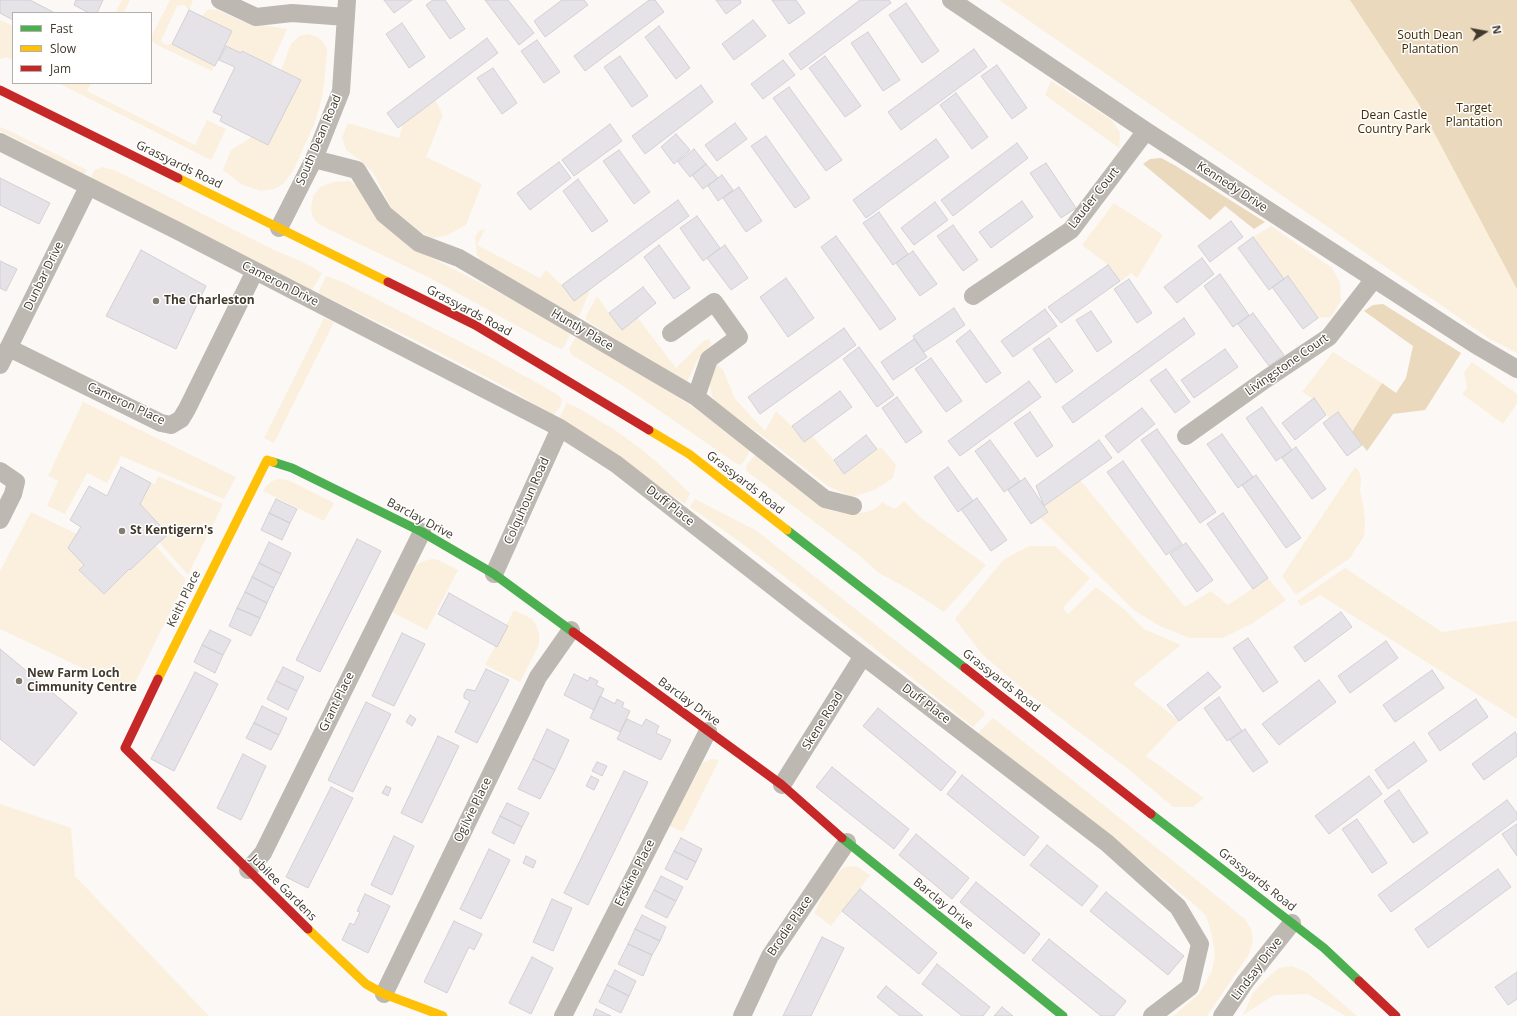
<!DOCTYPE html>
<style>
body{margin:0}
#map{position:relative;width:1517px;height:1016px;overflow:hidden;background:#fbf8f5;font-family:"Open Sans",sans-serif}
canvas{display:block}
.legend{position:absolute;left:12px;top:12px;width:140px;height:72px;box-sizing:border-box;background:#fff;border:1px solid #b3b0ab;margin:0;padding:5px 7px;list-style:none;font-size:12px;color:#41392c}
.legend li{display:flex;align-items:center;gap:8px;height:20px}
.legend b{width:20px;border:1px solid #b3b0ab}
.north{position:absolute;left:1465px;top:12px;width:40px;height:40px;-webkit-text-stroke:3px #fff;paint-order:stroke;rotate:79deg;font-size:11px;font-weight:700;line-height:16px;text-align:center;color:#41392c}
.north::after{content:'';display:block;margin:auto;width:14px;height:18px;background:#41392c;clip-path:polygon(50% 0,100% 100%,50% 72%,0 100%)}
</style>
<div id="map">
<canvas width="1517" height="1016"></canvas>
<ul class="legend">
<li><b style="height:5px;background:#4caf50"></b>Fast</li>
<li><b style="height:5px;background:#ffc107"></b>Slow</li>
<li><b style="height:5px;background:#c62828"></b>Jam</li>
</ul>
<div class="north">N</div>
</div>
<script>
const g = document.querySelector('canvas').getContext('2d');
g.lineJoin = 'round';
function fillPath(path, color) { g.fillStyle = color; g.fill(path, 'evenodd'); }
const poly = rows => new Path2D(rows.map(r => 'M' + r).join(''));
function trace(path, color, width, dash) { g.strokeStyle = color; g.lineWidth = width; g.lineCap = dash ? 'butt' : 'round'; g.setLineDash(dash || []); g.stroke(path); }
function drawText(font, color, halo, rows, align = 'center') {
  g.font = font + ' "Open Sans",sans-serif'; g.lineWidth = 3; g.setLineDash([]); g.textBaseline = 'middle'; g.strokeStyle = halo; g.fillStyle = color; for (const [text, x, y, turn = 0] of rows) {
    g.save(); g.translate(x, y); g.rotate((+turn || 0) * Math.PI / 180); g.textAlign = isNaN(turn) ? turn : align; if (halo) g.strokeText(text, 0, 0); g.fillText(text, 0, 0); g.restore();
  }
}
const green = poly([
 [122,0,130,0,124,13,115,13],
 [170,0,193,0,189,10,184,5,177,6,161,41,166,45,172,44,215,66,212,71,155,44,151,40,153,33],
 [999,0,1517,0,1517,353,1490,339],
 [208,9,218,10,244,22,287,29,271,65,243,51,241,53,226,46,232,31,202,16],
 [0,20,13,26,13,60,6,57,0,59],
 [309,34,317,37,323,42,327,50,325,76,322,98,315,122,293,171,283,184,274,189,261,191,241,184,223,170,231,150,252,137,268,145,301,80,281,70,291,44,299,36],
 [1051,81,1112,120,1120,133,1119,148,1045,95],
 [58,83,91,83,87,91,195,145,207,120,226,129,211,160],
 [435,100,443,115,426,157,482,184,466,225,446,236,431,238,415,229,394,213,374,174,361,161,346,150,342,137,348,123,399,138,403,124],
 [0,127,12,132,87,170,82,177,50,161,45,153,0,131],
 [103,167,116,171,161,193,276,251,303,262,322,273,312,290,240,256,90,181,94,170],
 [350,181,363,191,378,214,395,235,415,249,548,318,571,333,564,347,561,349,554,346,430,278,320,225,313,218,311,208,313,196,320,187,333,182],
 [1114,203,1163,235,1137,278,1131,273,1120,282,1108,265,1082,245],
 [1271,226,1332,268,1340,283,1341,300,1331,317,1318,318,1288,276,1284,279,1253,237],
 [485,229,477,245,540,278,546,270,562,285,591,288,579,316,574,315,483,264,477,255,475,237,479,231],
 [326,276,343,282,490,357,555,393,562,399,561,405,553,416,511,390,413,339,318,293],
 [597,296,609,313,637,317,676,368,705,340,710,339,711,345,698,359,687,382,655,365,592,324,585,318],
 [324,318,334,322,274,443,264,438],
 [579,336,628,365,697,410,751,450,745,460,741,465,737,464,625,387,572,355,569,349,575,338],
 [1333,352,1382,383,1352,432,1338,412,1329,418,1314,399,1302,392],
 [713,362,718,365,723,370,735,399,765,431,776,411,792,426,804,442,812,436,834,460,844,474,881,447,896,465,893,478,874,490,852,497,828,486,760,434,718,407,712,396,710,386,709,367],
 [1472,362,1517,394,1517,403,1503,424,1462,394,1467,388,1464,373],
 [83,402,236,477,224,499,121,456,107,483,87,473,65,514,47,506,58,481,48,476],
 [567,403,578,408,615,430,640,448,659,464,690,493,685,504,558,420],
 [757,453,834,511,849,514,867,512,878,507,882,502,894,509,898,507,904,501,920,517,986,565,944,612,912,591,879,573,860,556,749,473,746,469,747,464],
 [1355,467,1359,471,1361,479,1360,491,1363,504,1365,521,1364,536,1350,558,1296,595,1282,576],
 [158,476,223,504,188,575,159,542,168,534,140,504,151,483,155,484],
 [279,479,288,480,334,503,324,521,263,491,266,486,272,481],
 [1080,480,1185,607,1211,591,1228,605,1268,578,1286,600,1253,623,1223,638,1189,638,1160,626,1135,611,1040,518,1048,512,1044,506],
 [695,499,757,531,983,710,985,714,984,716,973,727,803,591,740,542,690,507],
 [31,512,77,534,68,548,84,565,79,570,104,594,129,569,130,569,156,546,186,580,131,691,0,629,0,571],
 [1029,546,1055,546,1090,578,1063,608,1068,614,1096,587,1125,610,1144,629,1181,645,1133,684,1179,721,1146,756,1204,798,1193,807,1173,807,1127,768,1025,691,982,654,955,619,1003,560],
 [432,559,438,560,458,570,427,630,392,612,416,565,424,561],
 [1345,568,1442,632,1517,621,1517,719,1320,595,1301,606,1297,601],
 [514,610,532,619,536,625,539,634,539,645,520,682,485,665],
 [993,718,1080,786,1245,919,1251,929,1253,941,1249,954,1207,1016,1173,1016,1199,994,1212,971,1215,955,1212,935,1206,916,1196,906,1123,846,978,733],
 [712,759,719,760,683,832,668,825,702,763],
 [0,804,71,828,75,876,209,1016,0,1016],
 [850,866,858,867,870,875,831,926,814,913,831,879,843,868],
 [1292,966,1306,972,1357,1016,1346,1016,1308,994,1274,995,1243,1015,1253,993,1265,980,1279,968]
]);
const forest = poly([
 [1350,0,1517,0,1517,289,1419,104],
 [1161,158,1176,166,1265,222,1254,229,1225,206,1210,220,1143,164,1150,159],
 [1383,304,1461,353,1425,410,1393,414,1367,451,1352,432,1382,383,1396,393,1406,378,1413,346,1364,311,1373,305]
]);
const building = poly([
 [0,0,30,0,55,13,13,13,13,20,0,13,0,0],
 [76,0,103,0,97,13,89,13,74,5,76,0],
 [384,0,412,0,394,13,384,0],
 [433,0,445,0,465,29,450,39,426,5,433,0],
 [485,0,508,0,534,33,519,45,485,0],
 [562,0,584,0,588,5,545,37,534,21,562,0],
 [649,0,655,0,664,12,585,71,574,56,649,0],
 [716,0,740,0,741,3,726,14,716,0],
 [772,0,796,0,805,13,789,24,772,0],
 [860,0,889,0,891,3,801,70,789,54,860,0],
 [906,3,939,51,922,63,889,15,906,3],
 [189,10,232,31,215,66,172,44,189,10],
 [753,20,766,36,734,60,722,44,753,20],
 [402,23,425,57,409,68,386,34,402,23],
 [659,26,690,68,676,79,645,37,659,26],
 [868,32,900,80,883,91,851,43,868,32],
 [487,38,498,53,398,128,387,113,487,38],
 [537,40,560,72,544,83,521,51,537,40],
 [226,46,241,53,242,51,301,80,268,145,220,121,222,116,213,112,235,67,219,60,226,46],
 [974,49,987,67,901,130,888,112,974,49],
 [620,56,648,96,632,107,604,67,620,56],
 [825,56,861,106,845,117,809,68,825,56],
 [783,60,795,75,763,99,751,84,783,60],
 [997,65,1027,108,1012,119,981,76,997,65],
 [493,68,517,103,502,114,477,78,493,68],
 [701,85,713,102,645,154,632,136,701,85],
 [789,87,842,160,826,171,773,98,789,87],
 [956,93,988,137,972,149,940,105,956,93],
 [735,123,747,139,717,161,705,145,735,123],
 [610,124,622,141,574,176,562,160,610,124],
 [676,134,690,150,674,164,661,147,676,134],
 [766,136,810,198,795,208,751,146,766,136],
 [936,139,949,157,866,218,853,200,936,139],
 [1017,143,1028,158,953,216,941,200,1017,143],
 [694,149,706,164,690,177,678,162,694,149],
 [619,150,650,192,634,204,603,161,619,150],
 [559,162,571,178,530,210,517,193,559,162],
 [1046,163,1076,208,1061,218,1030,173,1046,163],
 [706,164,718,178,703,189,692,175,706,164],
 [722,175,733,190,718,201,708,186,722,175],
 [0,178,50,203,39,224,0,205,0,178],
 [578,179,608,221,592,232,563,191,578,179],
 [739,187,762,221,746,232,723,198,739,187],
 [678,200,689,216,574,301,562,285,678,200],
 [1022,201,1033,217,991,248,979,232,1022,201],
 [935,202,948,220,914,245,901,228,935,202],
 [879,212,908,254,893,265,863,223,879,212],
 [697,216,720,248,703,261,680,228,697,216],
 [1231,221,1243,237,1210,262,1198,246,1231,221],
 [953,225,978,260,963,271,937,236,953,225],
 [836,236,896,319,880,330,821,247,836,236],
 [1253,237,1284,279,1269,290,1238,248,1253,237],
 [659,245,690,288,674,299,644,257,659,245],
 [725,245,748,278,731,290,707,258,725,245],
 [141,250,206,286,176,349,106,316,141,250],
 [913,251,937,284,920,296,896,263,913,251],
 [1202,258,1214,274,1177,303,1164,287,1202,258],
 [0,261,17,269,6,291,0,288,0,261],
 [1108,265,1120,281,1061,323,1048,307,1108,265],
 [1220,274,1249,315,1233,327,1204,286,1220,274],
 [1288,276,1318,318,1303,329,1272,287,1288,276],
 [786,278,814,318,788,337,760,297,786,278],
 [1129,279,1152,313,1137,323,1114,289,1129,279],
 [643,287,656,303,622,330,609,313,643,287],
 [954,308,965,325,924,352,913,336,954,308],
 [1045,309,1057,326,1013,357,1001,341,1045,309],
 [1091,311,1112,342,1097,352,1076,320,1091,311],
 [1253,313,1284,355,1269,366,1238,324,1253,313],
 [1184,318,1195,334,1073,423,1062,407,1184,318],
 [844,328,856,345,760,414,748,397,844,328],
 [970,330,1001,373,986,383,956,341,970,330],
 [1049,338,1073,371,1056,383,1033,349,1049,338],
 [914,339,927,357,893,380,881,362,914,339],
 [859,347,894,395,877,407,843,359,859,347],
 [1225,349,1238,367,1194,398,1181,380,1225,349],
 [931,358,962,401,946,412,915,369,931,358],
 [1166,369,1190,402,1175,413,1150,380,1166,369],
 [1029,381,1041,397,960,456,948,441,1029,381],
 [840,391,852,407,804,442,792,426,840,391],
 [897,397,922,432,906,443,882,408,897,397],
 [1314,398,1326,415,1295,440,1282,423,1314,398],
 [1262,407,1292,450,1276,461,1246,418,1262,407],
 [1142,408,1155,424,1118,453,1105,436,1142,408],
 [1030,412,1053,446,1037,457,1014,423,1030,412],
 [1338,412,1362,445,1347,456,1323,423,1338,412],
 [1157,429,1216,512,1200,523,1141,440,1157,429],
 [1222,434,1253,477,1238,488,1207,444,1222,434],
 [866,435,877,449,844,474,834,460,866,435],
 [990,440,1020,481,1004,492,975,451,990,440],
 [1099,440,1112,458,1044,506,1036,486,1099,440],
 [1296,447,1326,489,1312,499,1282,458,1296,447],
 [1123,461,1182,544,1166,555,1107,472,1123,461],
 [121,467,151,483,140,504,168,534,130,570,129,569,104,594,79,570,84,565,68,548,81,527,70,520,89,486,107,496,121,467],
 [948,467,973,501,958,512,934,477,948,467],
 [1256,475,1301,538,1286,548,1242,485,1256,475],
 [1025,478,1048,512,1031,524,1008,490,1025,478],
 [977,498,1007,540,991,551,961,509,977,498],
 [276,499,297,509,290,523,269,513,276,499],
 [269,513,290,523,282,540,261,530,269,513],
 [1223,513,1268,578,1253,589,1207,524,1223,513],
 [357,539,381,551,320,672,296,660,357,539],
 [269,542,291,553,281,574,259,563,269,542],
 [1186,543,1213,580,1197,592,1170,554,1186,543],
 [259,563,281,574,274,588,252,577,259,563],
 [252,577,274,588,267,603,245,592,252,577],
 [245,592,267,603,260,618,237,608,245,592],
 [449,593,508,626,497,647,438,614,449,593],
 [237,608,260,618,251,636,229,626,237,608],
 [1341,612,1352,627,1305,662,1294,647,1341,612],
 [210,630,231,640,223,655,202,645,210,630],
 [402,633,425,644,394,706,372,696,402,633],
 [1248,638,1278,682,1263,692,1233,648,1248,638],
 [1386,641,1398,658,1350,693,1338,676,1386,641],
 [202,645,223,655,215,673,194,662,202,645],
 [0,649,77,713,34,766,0,739,0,649],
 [283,667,304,677,297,691,276,681,283,667],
 [486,669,509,680,477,743,455,732,470,701,464,698,464,694,467,689,475,691,486,669],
 [1432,670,1444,688,1395,722,1383,705,1432,670],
 [195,672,218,684,174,771,151,759,195,672],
 [1208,672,1221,687,1179,721,1167,705,1208,672],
 [574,674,588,681,590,677,598,681,596,685,604,689,594,710,564,695,574,674],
 [1319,680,1336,702,1279,745,1262,724,1319,680],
 [276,681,297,691,288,710,267,699,276,681],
 [600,696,615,704,617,699,624,703,622,707,630,711,620,732,590,718,600,696],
 [1219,697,1242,731,1227,741,1204,708,1219,697],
 [1476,699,1488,717,1440,751,1428,733,1476,699],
 [366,702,391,714,353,792,328,780,366,702],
 [262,706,287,718,279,735,254,723,262,706],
 [878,708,956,772,941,791,863,726,878,708],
 [410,715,416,719,412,726,406,722,410,715],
 [627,719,642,726,646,719,659,726,656,733,671,740,661,760,617,739,627,719],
 [254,723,279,735,271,750,246,738,254,723],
 [547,729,569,740,555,770,533,759,547,729],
 [1245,729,1268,762,1253,772,1230,740,1245,729],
 [1515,732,1517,735,1517,756,1484,780,1472,764,1515,732],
 [438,736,459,746,422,823,401,813,438,736],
 [1414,742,1427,761,1388,789,1375,770,1414,742],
 [243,754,266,766,241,820,217,808,243,754],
 [533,759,555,770,540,799,518,789,533,759],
 [597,762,607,766,602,776,592,771,597,762],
 [832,767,909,829,894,849,816,787,832,767],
 [624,771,648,782,588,905,564,893,624,771],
 [962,775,1039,837,1024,856,947,794,962,775],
 [591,776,599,780,594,790,586,786,591,776],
 [1369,776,1382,794,1329,834,1315,816,1369,776],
 [386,786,391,788,388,796,382,793,386,786],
 [331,787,353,798,308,888,286,877,331,787],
 [1399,790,1428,833,1413,843,1384,801,1399,790],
 [1507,800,1517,813,1517,819,1391,912,1378,895,1507,800],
 [507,803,529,813,522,827,500,816,507,803],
 [500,816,522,827,514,844,492,833,500,816],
 [1357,819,1387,863,1372,873,1342,829,1357,819],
 [1517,824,1517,856,1502,834,1517,824],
 [916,834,969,878,952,899,899,855,916,834],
 [394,836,414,846,392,895,371,885,394,836],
 [681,838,702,849,696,862,674,851,681,838],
 [1047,845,1098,886,1082,906,1030,865,1047,845],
 [489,849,510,860,481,919,460,909,489,849],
 [674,851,696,862,687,880,665,869,674,851],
 [526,856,536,861,533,868,523,863,526,856],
 [1498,869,1511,887,1428,948,1415,929,1498,869],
 [661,876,683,887,676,901,654,890,661,876],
 [976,882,1040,934,1024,954,960,902,976,882],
 [860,889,937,953,919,974,842,911,860,889],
 [654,890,676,901,667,918,645,907,654,890],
 [1106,892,1184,956,1168,975,1090,911,1106,892],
 [365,894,390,906,368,953,342,940,350,923,354,925,360,912,357,911,365,894],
 [552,899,572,908,553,951,533,942,552,899],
 [642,915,666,927,660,941,635,929,642,915],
 [454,921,482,934,474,950,469,947,447,993,424,982,454,921],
 [635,929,660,941,652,955,628,944,635,929],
 [822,937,844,948,811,1016,783,1016,822,937],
 [1049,939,1126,1001,1114,1016,1101,1016,1032,960,1049,939],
 [628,944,652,955,643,976,618,964,628,944],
 [532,957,553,968,531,1014,509,1003,532,957],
 [937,964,990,1007,983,1016,962,1016,922,984,937,964],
 [615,970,636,981,629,996,607,985,615,970],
 [1517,972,1517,999,1508,1005,1495,987,1517,972],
 [607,985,629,996,621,1013,599,1002,607,985],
 [886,986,923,1016,900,1016,877,997,886,986],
 [1002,1007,1013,1016,994,1016,1002,1007],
 [596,1009,611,1016,593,1016,596,1009]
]);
const street = poly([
 [220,0,256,17,292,13,346,17],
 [951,0,1146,131,1476,345,1517,369],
 [0,142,176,230,560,428,616,464,812,617,1107,843,1178,907,1200,944,1190,987,1152,1016],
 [314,159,357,170,384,214,419,243,459,258,696,397,825,499,853,506],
 [279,228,314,159,341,91,347,0],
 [973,296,1071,230,1146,131],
 [671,333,714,302,739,337,709,359,696,397],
 [9,348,161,423,171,425,181,419,187,409,255,271],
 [0,365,88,187],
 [1186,436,1266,379,1329,337,1374,279],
 [0,471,16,482,13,494,0,520],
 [494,574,560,428],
 [782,785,863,656],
 [248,870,263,853,422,532],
 [384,994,538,677,571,630],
 [563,1016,708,731],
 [742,1016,770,956,847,842],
 [1222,1016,1245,982,1292,923]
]);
const fast = poly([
 [273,462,292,468,422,532,494,574,573,632],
 [787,530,965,668],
 [1151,814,1324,948,1359,981],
 [842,838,1063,1016]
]);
const slow = poly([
 [178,178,388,282],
 [649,430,689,454,787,530],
 [158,679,267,460,273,462],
 [308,929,366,984,384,994,443,1016]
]);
const jam = poly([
 [0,90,178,178],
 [388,282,475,325,649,430],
 [573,632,782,785,842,838],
 [965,668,1151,814],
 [158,679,125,748,308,929],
 [1359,981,1396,1016]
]);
const markers = [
 [156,301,4,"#827c72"],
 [122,531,4,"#827c72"],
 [19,681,4,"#827c72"]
];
const parkNames = [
 ["South Dean",1430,36],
 ["Plantation",1430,50],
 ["Target",1474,109],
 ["Plantation",1474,123],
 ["Dean Castle",1394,116],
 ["Country Park",1394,130]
];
const streetNames = [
 ["South Dean Road",319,140,-67],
 ["Grassyards Road",179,165,26],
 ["Kennedy Drive",1232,187,33],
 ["Lauder Court",1094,198,-52],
 ["Dunbar Drive",44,276,-64],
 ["Cameron Drive",280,284,27],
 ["Grassyards Road",469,311,28],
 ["Huntly Place",582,330,30],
 ["Livingstone Court",1287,365,-35],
 ["Cameron Place",126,404,25],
 ["Grassyards Road",745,483,38],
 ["Colquhoun Road",527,501,-66],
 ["Duff Place",670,506,38],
 ["Barclay Drive",420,519,28],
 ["Keith Place",184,599,-64],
 ["Grassyards Road",1001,681,38],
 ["Grant Place",337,702,-64],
 ["Barclay Drive",689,702,36],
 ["Duff Place",926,704,37],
 ["Skene Road",823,721,-58],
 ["Ogilvie Place",473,810,-64],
 ["Erskine Place",635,873,-63],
 ["Grassyards Road",1257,880,38],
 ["Jubilee Gardens",283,888,45],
 ["Barclay Drive",943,904,39],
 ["Brodie Place",790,926,-56],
 ["Lindsay Drive",1257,969,-53]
];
const poiNames = [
 ["The Charleston",164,301],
 ["St Kentigern's",130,531],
 ["New Farm Loch",27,674],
 ["Cimmunity Centre",27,688]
];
fillPath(green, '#fbf0de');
fillPath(forest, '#ead9bc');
fillPath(building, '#e5e3e8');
trace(building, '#d1d0d5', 1);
trace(street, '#bdb8b2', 18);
trace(fast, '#4caf50', 9);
trace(slow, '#ffc107', 9);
trace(jam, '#c62828', 9);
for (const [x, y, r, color] of markers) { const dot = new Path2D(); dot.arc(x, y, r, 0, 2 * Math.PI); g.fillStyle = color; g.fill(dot); trace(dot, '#fff', 1.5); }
drawText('12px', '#3d2900', '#fff', parkNames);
drawText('12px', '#41392c', '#fff', streetNames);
drawText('bold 12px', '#41392c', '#fff', poiNames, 'left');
</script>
